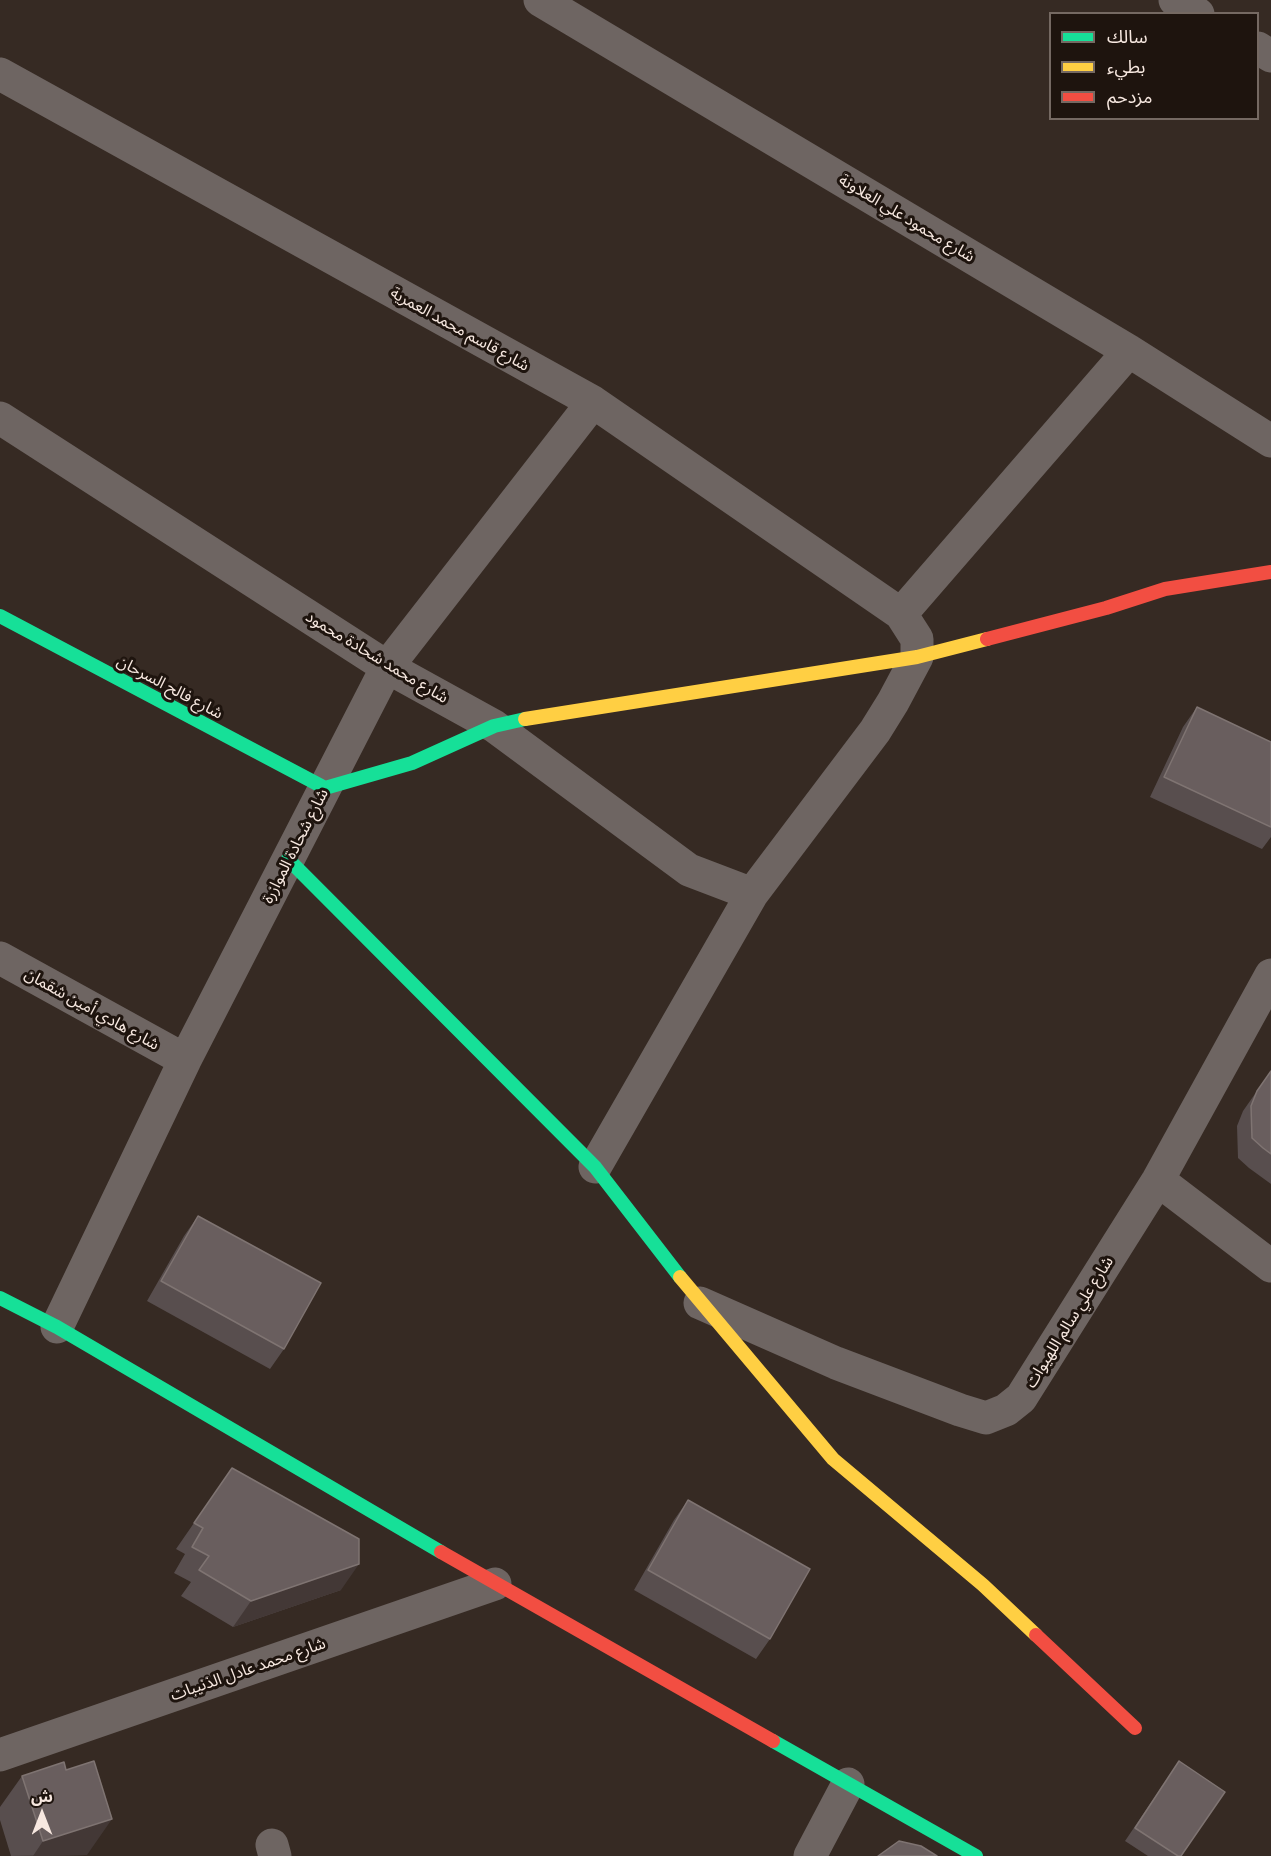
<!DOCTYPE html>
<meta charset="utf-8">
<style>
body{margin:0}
#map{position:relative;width:1271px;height:1856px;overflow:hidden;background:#362a23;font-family:Ubuntu,"Noto Sans Arabic",sans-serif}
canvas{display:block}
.legend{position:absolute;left:1049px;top:12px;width:210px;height:108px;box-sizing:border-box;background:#1e140e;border:2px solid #756962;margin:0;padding:8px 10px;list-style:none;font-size:18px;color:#f7e8e0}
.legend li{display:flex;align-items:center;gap:12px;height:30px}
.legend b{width:30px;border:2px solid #756962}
.north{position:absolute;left:12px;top:1784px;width:60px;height:60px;-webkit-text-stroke:4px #1e140e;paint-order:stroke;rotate:0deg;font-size:16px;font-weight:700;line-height:24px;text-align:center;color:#f7e8e0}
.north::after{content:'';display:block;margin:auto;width:21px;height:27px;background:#f7e8e0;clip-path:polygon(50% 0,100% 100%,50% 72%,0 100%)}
</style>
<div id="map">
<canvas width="1271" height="1856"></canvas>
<ul class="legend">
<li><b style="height:8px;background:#16e098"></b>سالك</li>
<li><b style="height:8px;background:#ffcf43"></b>بطيء</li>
<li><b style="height:8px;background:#f24e42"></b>مزدحم</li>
</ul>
<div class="north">ش</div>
</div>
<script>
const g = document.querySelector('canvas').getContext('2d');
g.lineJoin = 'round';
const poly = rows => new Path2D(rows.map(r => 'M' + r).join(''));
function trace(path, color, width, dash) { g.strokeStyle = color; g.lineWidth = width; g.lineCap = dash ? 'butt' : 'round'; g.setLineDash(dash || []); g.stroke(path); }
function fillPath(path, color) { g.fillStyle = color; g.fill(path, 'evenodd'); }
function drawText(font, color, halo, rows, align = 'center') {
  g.font = font + ' Ubuntu,"Noto Sans Arabic",sans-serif'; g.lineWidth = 6; g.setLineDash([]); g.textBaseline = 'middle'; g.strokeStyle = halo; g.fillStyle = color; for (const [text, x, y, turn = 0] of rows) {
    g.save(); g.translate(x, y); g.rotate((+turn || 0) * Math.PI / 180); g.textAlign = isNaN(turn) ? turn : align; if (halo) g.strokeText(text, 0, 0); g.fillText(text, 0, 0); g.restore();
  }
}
const street = poly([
 [540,0,1129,351,1271,441],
 [1175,0,1198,14],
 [1258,48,1271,56],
 [0,74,593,402,901,614],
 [0,418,387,667,494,726,689,870,752,894],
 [0,958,185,1060],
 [595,1167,752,894,875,731,893,702,917,657,917,639,901,614,1129,351],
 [1158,1180,1271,1266],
 [700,1303,836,1363,960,1410,986,1418,1006,1410,1021,1398,1158,1180,1271,975],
 [57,1327,185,1060,387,667,593,402],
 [0,1755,495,1584],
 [272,1845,275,1856],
 [810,1856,848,1784]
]);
const fast = poly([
 [0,616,325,788,412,763,494,726,525,719],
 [288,859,595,1167,680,1277],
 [0,1298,57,1327,441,1552],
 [773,1741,976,1856]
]);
const slow = poly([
 [525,719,917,657,987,639],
 [680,1277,833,1459,983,1585,1036,1635]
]);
const jam = poly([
 [987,639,1106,608,1165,589,1271,572],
 [441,1552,773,1741],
 [1036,1635,1135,1728]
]);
const wall = poly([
 [1197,707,1271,742,1271,837,1262,849,1150,797,1183,727],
 [1271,1071,1271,1184,1249,1168,1238,1158,1237,1126,1243,1111],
 [198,1216,284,1349,270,1369,147,1301,184,1236],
 [232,1468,341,1590,233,1627,181,1596,191,1582,174,1573,185,1554,176,1549],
 [688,1500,770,1639,756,1659,634,1590,674,1520],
 [1179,1761,1181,1856,1148,1856,1125,1841],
 [22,1776,87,1855,11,1856,0,1820,0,1807]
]);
const shadedWall = poly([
 [359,1564,341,1590,233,1627,251,1601],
 [112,1819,87,1855,33,1856,43,1841]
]);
const building = poly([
 [1197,707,1271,742,1271,827,1164,777,1197,707],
 [1271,1071,1271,1154,1263,1148,1252,1138,1251,1106,1257,1091,1271,1071],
 [198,1216,321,1283,284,1349,161,1281,198,1216],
 [232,1468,359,1539,359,1564,251,1601,199,1570,209,1556,192,1547,203,1528,194,1523,232,1468],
 [688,1500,810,1569,770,1639,648,1570,688,1500],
 [94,1761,112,1819,43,1841,22,1776,64,1762,66,1770,94,1761],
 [1179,1761,1225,1792,1181,1856,1178,1856,1135,1828,1179,1761],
 [899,1841,921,1846,937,1856,878,1856,899,1841]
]);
const streetNames = [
 ["شارع محمود علي العلاونة",907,218,31],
 ["شارع قاسم محمد العمرية",460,329,29],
 ["شارع محمد شحادة محمود",377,657,31],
 ["شارع فالح السرحان",170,687,28],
 ["شارع شحادة الموازرة",295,846,-63],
 ["شارع هادي أمين شقمان",92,1009,29],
 ["شارع علي سالم اللهيوات",1069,1322,-58],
 ["شارع محمد عادل الذنيبات",248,1669,-19]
];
trace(street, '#6e6562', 33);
trace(fast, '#16e098', 14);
trace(slow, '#ffcf43', 14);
trace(jam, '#f24e42', 14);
fillPath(wall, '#584e4e');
fillPath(shadedWall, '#433836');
fillPath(building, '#695e5e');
trace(building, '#7f7472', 1.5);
drawText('16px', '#f7e8e0', '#1e140e', streetNames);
</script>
